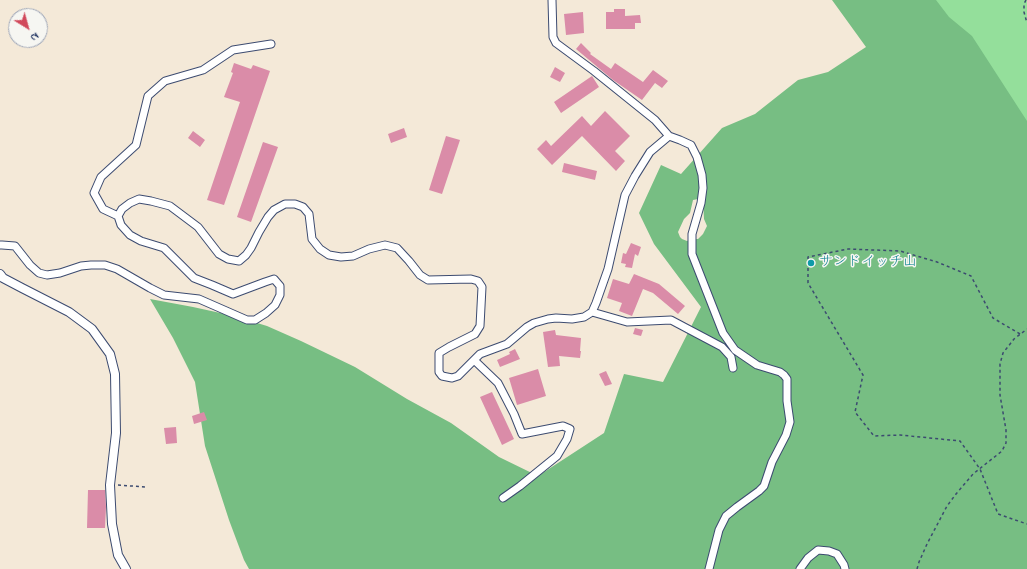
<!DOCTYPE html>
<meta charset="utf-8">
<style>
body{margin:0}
#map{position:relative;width:1027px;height:569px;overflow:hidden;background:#f4e9d8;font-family:"Indie Flower",sans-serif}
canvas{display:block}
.north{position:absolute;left:8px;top:8px;width:40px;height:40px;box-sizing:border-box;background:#f6f6f2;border:1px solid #9ea6b7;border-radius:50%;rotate:143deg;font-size:11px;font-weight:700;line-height:16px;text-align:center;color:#1b2f5e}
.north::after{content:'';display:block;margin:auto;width:14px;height:18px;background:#d1495b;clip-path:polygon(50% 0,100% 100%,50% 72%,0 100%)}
</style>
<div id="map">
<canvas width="1027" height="569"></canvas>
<div class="north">N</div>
</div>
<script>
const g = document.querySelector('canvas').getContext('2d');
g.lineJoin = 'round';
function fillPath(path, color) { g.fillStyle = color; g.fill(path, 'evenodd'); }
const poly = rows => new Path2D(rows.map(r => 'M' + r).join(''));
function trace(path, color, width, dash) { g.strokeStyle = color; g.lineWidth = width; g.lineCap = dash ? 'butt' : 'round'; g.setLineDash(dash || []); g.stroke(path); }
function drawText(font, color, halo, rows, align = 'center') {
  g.font = font + ' "Indie Flower","Klee One",sans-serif'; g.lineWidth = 3; g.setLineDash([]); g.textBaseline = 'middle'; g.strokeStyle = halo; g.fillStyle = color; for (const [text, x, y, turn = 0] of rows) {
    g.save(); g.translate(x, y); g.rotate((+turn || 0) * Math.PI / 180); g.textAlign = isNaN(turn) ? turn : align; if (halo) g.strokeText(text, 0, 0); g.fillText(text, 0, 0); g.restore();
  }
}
const green = poly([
 [891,0,1027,0,1027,195]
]);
const forest = poly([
 [832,0,936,0,949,17,972,36,1027,121,1027,569,249,569,244,560,229,520,205,446,195,382,173,338,150,299,193,307,234,316,267,326,301,341,355,367,407,399,451,423,499,457,538,476,604,433,624,374,663,382,701,307,654,244,639,213,661,165,681,174,722,128,755,114,798,80,828,72,866,47],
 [698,199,703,199,704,219,707,226,703,234,698,239,691,239,687,241,682,239,680,237,678,232,684,219,690,213,693,200]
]);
const building = poly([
 [614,9,625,9,625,16,640,15,641,23,635,23,635,29,606,29,606,12,614,12],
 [583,12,584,33,566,35,564,14],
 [581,43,591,53,590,54,611,69,615,63,643,82,653,70,668,81,662,88,655,83,642,100,613,80,576,49],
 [234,63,251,69,253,65,270,71,224,205,207,200,240,102,224,97,233,73,231,72],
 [555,67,565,73,560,82,550,77],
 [592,76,599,87,561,113,554,102],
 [605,111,630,136,615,151,625,161,616,171,582,136,552,165,537,149,546,140,551,146,582,116,591,126],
 [404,128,407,137,391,143,388,134],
 [193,131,205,140,200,147,188,138],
 [446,136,460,140,442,194,429,190],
 [263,142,278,147,251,222,237,217],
 [564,163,597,171,595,180,562,172],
 [631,243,641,247,638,256,635,254,632,268,625,267,626,264,621,263,623,253,626,254],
 [634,274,659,284,685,306,678,314,653,293,643,289,632,316,619,311,622,303,607,298,613,279,629,284],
 [635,328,643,330,641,336,633,334],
 [555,330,556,335,581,338,580,351,581,351,580,358,559,356,560,366,548,367,543,332],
 [515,349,520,359,500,367,497,360,510,354,509,352],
 [538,369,546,396,517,405,509,378],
 [606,371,612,384,605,386,599,374],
 [492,392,514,439,502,445,480,397],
 [204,412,207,420,194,424,192,416],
 [176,427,177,443,166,444,164,428],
 [88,490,105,490,106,507,105,528,87,528]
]);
const path = poly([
 [1026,0,1024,4,1024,12,1027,23],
 [1020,334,993,318,971,276,937,262,900,251,848,249,808,257,808,283,863,375,855,412,874,436,900,435,960,441,980,469,998,514,1027,524],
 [118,485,145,487],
 [917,569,919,562,927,544,947,506,956,494,973,474,1002,451,1006,443,1006,430,1000,395,1000,364,1003,353,1014,339,1027,329]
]);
const minor = poly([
 [552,0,553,37,556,43,594,71,655,120,669,136,680,140,691,145,697,157,702,175,703,188,701,203,692,234,692,254,723,333,735,350,757,365,780,372,784,375,787,379,787,401,790,422,786,435,772,462,764,486,759,491,737,507,726,516,719,530,709,569],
 [118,216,103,209,94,193,101,177,136,145,148,96,165,81,203,70,233,50,271,44],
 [0,245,2,245,15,246,30,265,39,273,47,275,60,273,81,266,91,265,105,265,117,269,150,288,164,295,199,299,247,320,255,320,266,313,275,305,280,295,280,286,274,279,265,282,233,294,212,285,194,278,164,248,141,241,130,235,121,225,118,216,122,209,130,203,139,199,151,201,170,206,198,227,219,254,228,259,239,261,246,255,251,248,259,232,268,217,274,210,285,204,295,204,303,207,309,214,312,239,320,249,329,255,341,257,353,256,369,249,385,245,397,248,409,261,420,275,428,280,471,279,478,281,482,287,480,326,475,334,449,347,439,353,439,372,442,376,452,378,458,376,480,354,507,344,527,327,534,323,548,319,556,318,572,319,584,317,592,312,596,303,608,269,625,195,635,176,650,152,669,136],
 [592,312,627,322,671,320,722,347,731,357,733,368],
 [474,360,498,383,514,414,522,434,563,426,570,429,567,439,557,456,520,486,503,498],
 [800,569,808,558,818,550,829,551,837,554,844,565,845,569]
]);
const tertiary = poly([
 [0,274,3,278,22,288,69,312,92,329,110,354,115,374,116,433,110,485,112,524,118,555,126,569]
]);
const markers = [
 [811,263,4,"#0f9aa8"]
];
const cultureNames = [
 ["サンドイッチ山",819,263]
];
fillPath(green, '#94df9b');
fillPath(forest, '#77be83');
fillPath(building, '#da8ca8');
trace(minor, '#3c4b70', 9);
trace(tertiary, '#3c4b70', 10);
trace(path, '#3c4b70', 1.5, [3, 3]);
trace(minor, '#fff', 7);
trace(tertiary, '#fff', 8);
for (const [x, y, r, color] of markers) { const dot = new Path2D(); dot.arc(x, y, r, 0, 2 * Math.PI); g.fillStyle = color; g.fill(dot); trace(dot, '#f6f6f2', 1.5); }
drawText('14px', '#0d838f', '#f6f6f2', cultureNames, 'left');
</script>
